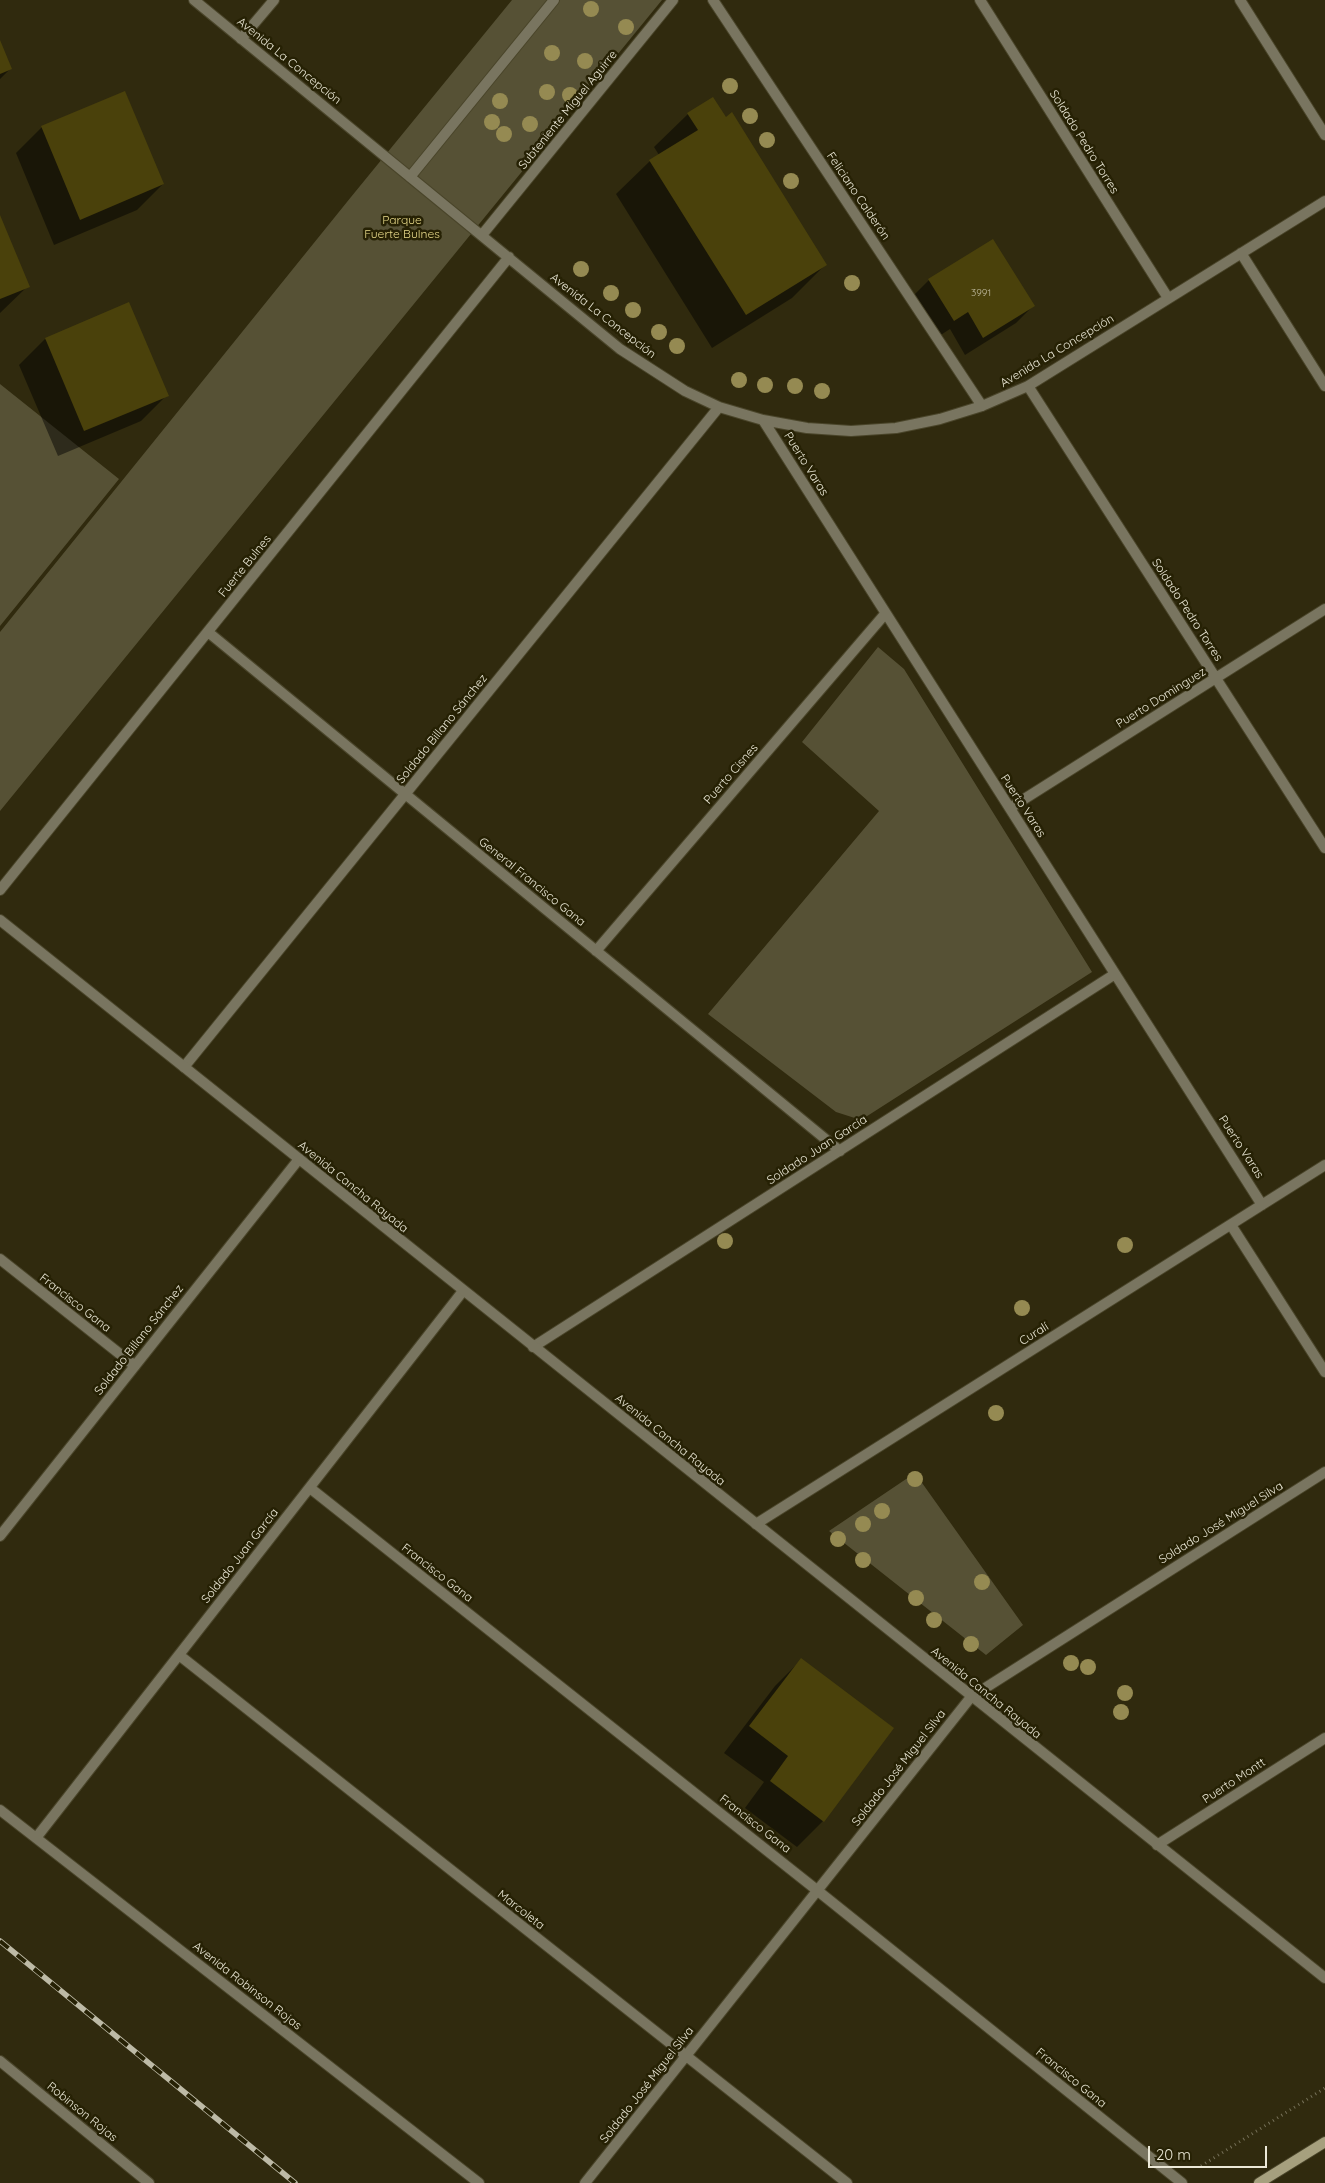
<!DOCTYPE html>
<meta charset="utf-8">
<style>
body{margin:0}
#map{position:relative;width:1325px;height:2183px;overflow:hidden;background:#302a0e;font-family:Quicksand,sans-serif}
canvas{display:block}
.scale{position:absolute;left:1148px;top:2146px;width:119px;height:22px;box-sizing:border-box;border:2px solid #ebe8d7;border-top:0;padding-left:6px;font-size:15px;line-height:18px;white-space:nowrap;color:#ebe8d7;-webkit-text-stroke:4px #262104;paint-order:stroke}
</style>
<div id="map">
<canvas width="1325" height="2183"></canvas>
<div class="scale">20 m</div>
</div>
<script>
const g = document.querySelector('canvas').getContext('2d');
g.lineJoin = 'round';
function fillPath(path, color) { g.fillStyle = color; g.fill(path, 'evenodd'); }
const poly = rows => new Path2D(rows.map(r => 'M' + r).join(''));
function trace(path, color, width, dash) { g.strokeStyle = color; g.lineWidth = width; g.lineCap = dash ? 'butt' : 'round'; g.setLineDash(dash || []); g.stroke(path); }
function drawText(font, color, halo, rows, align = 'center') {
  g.font = font + ' Quicksand,sans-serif'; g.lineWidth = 5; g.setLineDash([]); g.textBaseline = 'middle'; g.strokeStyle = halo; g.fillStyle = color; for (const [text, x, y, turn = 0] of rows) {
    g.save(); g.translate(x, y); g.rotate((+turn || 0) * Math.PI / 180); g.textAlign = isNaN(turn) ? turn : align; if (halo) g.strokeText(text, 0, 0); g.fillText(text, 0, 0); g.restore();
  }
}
const green = poly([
 [512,0,662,0,0,811,0,632,351,197],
 [0,384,119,479,0,626],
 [878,647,904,669,1092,972,861,1120,836,1112,708,1014,879,811,802,742],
 [915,1473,1023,1625,986,1655,829,1531]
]);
const shadow = poly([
 [0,43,11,68,0,79],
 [125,92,163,184,137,210,54,245,16,153,42,127],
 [688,114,826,264,792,298,712,348,616,194,650,161,659,155,654,147],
 [0,218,28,286,0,313],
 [929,280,1033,306,1016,323,965,355,950,329,936,338,911,298],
 [45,339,167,395,141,421,58,456,19,365],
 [801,1660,893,1728,823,1821,797,1847,745,1808,764,1782,724,1753,775,1686]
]);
const building = poly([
 [0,40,12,69,0,74],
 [125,91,164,184,80,220,41,126],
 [713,97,726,117,732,112,827,265,746,315,649,160,698,130,687,113],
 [0,215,30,287,0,299],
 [993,239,1035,306,983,338,968,312,954,321,928,279],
 [129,302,169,396,84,431,45,338],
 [801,1658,894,1728,824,1822,770,1781,788,1756,749,1726]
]);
const path = poly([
 [1201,2166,1325,2088]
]);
const minor = poly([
 [194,0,620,349,685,391,719,407,763,420,807,428,851,431,896,428,940,419,982,406,1028,386,1325,201],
 [713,0,982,406],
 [980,0,1168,298],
 [1240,0,1325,135],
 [241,39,274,0],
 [410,177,554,0],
 [482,235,673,0],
 [1241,253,1325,386],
 [1028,386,1325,848],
 [763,420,1262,1205],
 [208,632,840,1151],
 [1010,808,1325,609],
 [0,890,509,257],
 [596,951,885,614],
 [184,1067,719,407],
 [1231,1225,1325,1372],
 [0,1259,135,1366],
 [533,1347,1115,974],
 [310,1488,818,1891,1182,2183],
 [756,1524,1325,1165],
 [0,1536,299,1159],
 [179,1655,847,2183],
 [0,1810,479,2183],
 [36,1838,463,1291],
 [1157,1845,1325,1738],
 [585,2183,971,1697,1325,1472]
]);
const tertiary = poly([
 [0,920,1325,1978],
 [0,2061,149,2183]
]);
const secondary = poly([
 [1259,2183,1325,2142]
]);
const rail = poly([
 [0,1941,295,2183]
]);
const trees = [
 [591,9],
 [626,27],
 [552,53],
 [585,61],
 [730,86],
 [547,92],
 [570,95],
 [500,101],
 [750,116],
 [492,122],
 [530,124],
 [504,134],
 [767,140],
 [791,181],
 [581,269],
 [852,283],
 [611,293],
 [633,310],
 [659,332],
 [677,346],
 [739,380],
 [765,385],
 [795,386],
 [822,391],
 [725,1241],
 [1125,1245],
 [1022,1308],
 [996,1413],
 [915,1479],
 [882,1511],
 [863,1524],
 [838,1539],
 [863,1560],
 [982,1582],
 [916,1598],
 [934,1620],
 [971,1644],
 [1071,1663],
 [1088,1667],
 [1125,1693],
 [1121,1712]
];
const numberNames = [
 ["3991",981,293]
];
const streetNames = [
 ["Avenida La Concepción",289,61,39],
 ["Subteniente Miguel Aguirre",568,110,-51],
 ["Soldado Pedro Torres",1084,142,58],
 ["Feliciano Calderón",858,196,56],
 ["Avenida La Concepción",603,316,38],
 ["Avenida La Concepción",1057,351,-31],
 ["Puerto Varas",806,464,58],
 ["Fuerte Bulnes",245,566,-51],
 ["Soldado Pedro Torres",1187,610,57],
 ["Puerto Dominguez",1161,698,-32],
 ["Soldado Billano Sánchez",442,729,-51],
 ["Puerto Cisnes",731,774,-49],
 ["Puerto Varas",1023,806,57],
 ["General Francisco Gana",532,882,39],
 ["Puerto Varas",1241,1147,57],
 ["Soldado Juan García",817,1150,-33],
 ["Avenida Cancha Rayada",353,1187,39],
 ["Francisco Gana",75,1303,38],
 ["Curalí",1034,1334,-32],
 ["Soldado Billano Sánchez",139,1340,-52],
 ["Avenida Cancha Rayada",670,1440,39],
 ["Soldado José Miguel Silva",1221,1523,-32],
 ["Soldado Juan García",240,1556,-52],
 ["Francisco Gana",437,1573,38],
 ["Avenida Cancha Rayada",986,1693,39],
 ["Soldado José Miguel Silva",899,1768,-52],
 ["Puerto Montt",1234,1781,-33],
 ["Francisco Gana",755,1824,38],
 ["Marcoleta",521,1910,38],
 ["Avenida Robinson Rojas",247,1986,38],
 ["Francisco Gana",1071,2078,39],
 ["Soldado José Miguel Silva",647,2085,-52],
 ["Robinson Rojas",82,2112,39]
];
const parkNames = [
 ["Parque",402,220],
 ["Fuerte Bulnes",402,234]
];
fillPath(green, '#565135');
fillPath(shadow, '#0007');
fillPath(building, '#4a410b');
trace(minor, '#4a452a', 12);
trace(tertiary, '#4a452a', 12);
trace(secondary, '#4a452a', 12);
trace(path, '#767159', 3, [1, 4]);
trace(minor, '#797560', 10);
trace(tertiary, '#797560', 10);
trace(secondary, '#a6a07e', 10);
trace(rail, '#bdbaa6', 5.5);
trace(rail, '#262104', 4, [11]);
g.fillStyle = '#958a52';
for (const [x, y] of trees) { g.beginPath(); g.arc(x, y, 8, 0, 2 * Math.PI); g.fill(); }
drawText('10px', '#c3bea4', null, numberNames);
drawText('12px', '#ebe8d7', '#262104', streetNames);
drawText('12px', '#e7d98a', '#262104', parkNames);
</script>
